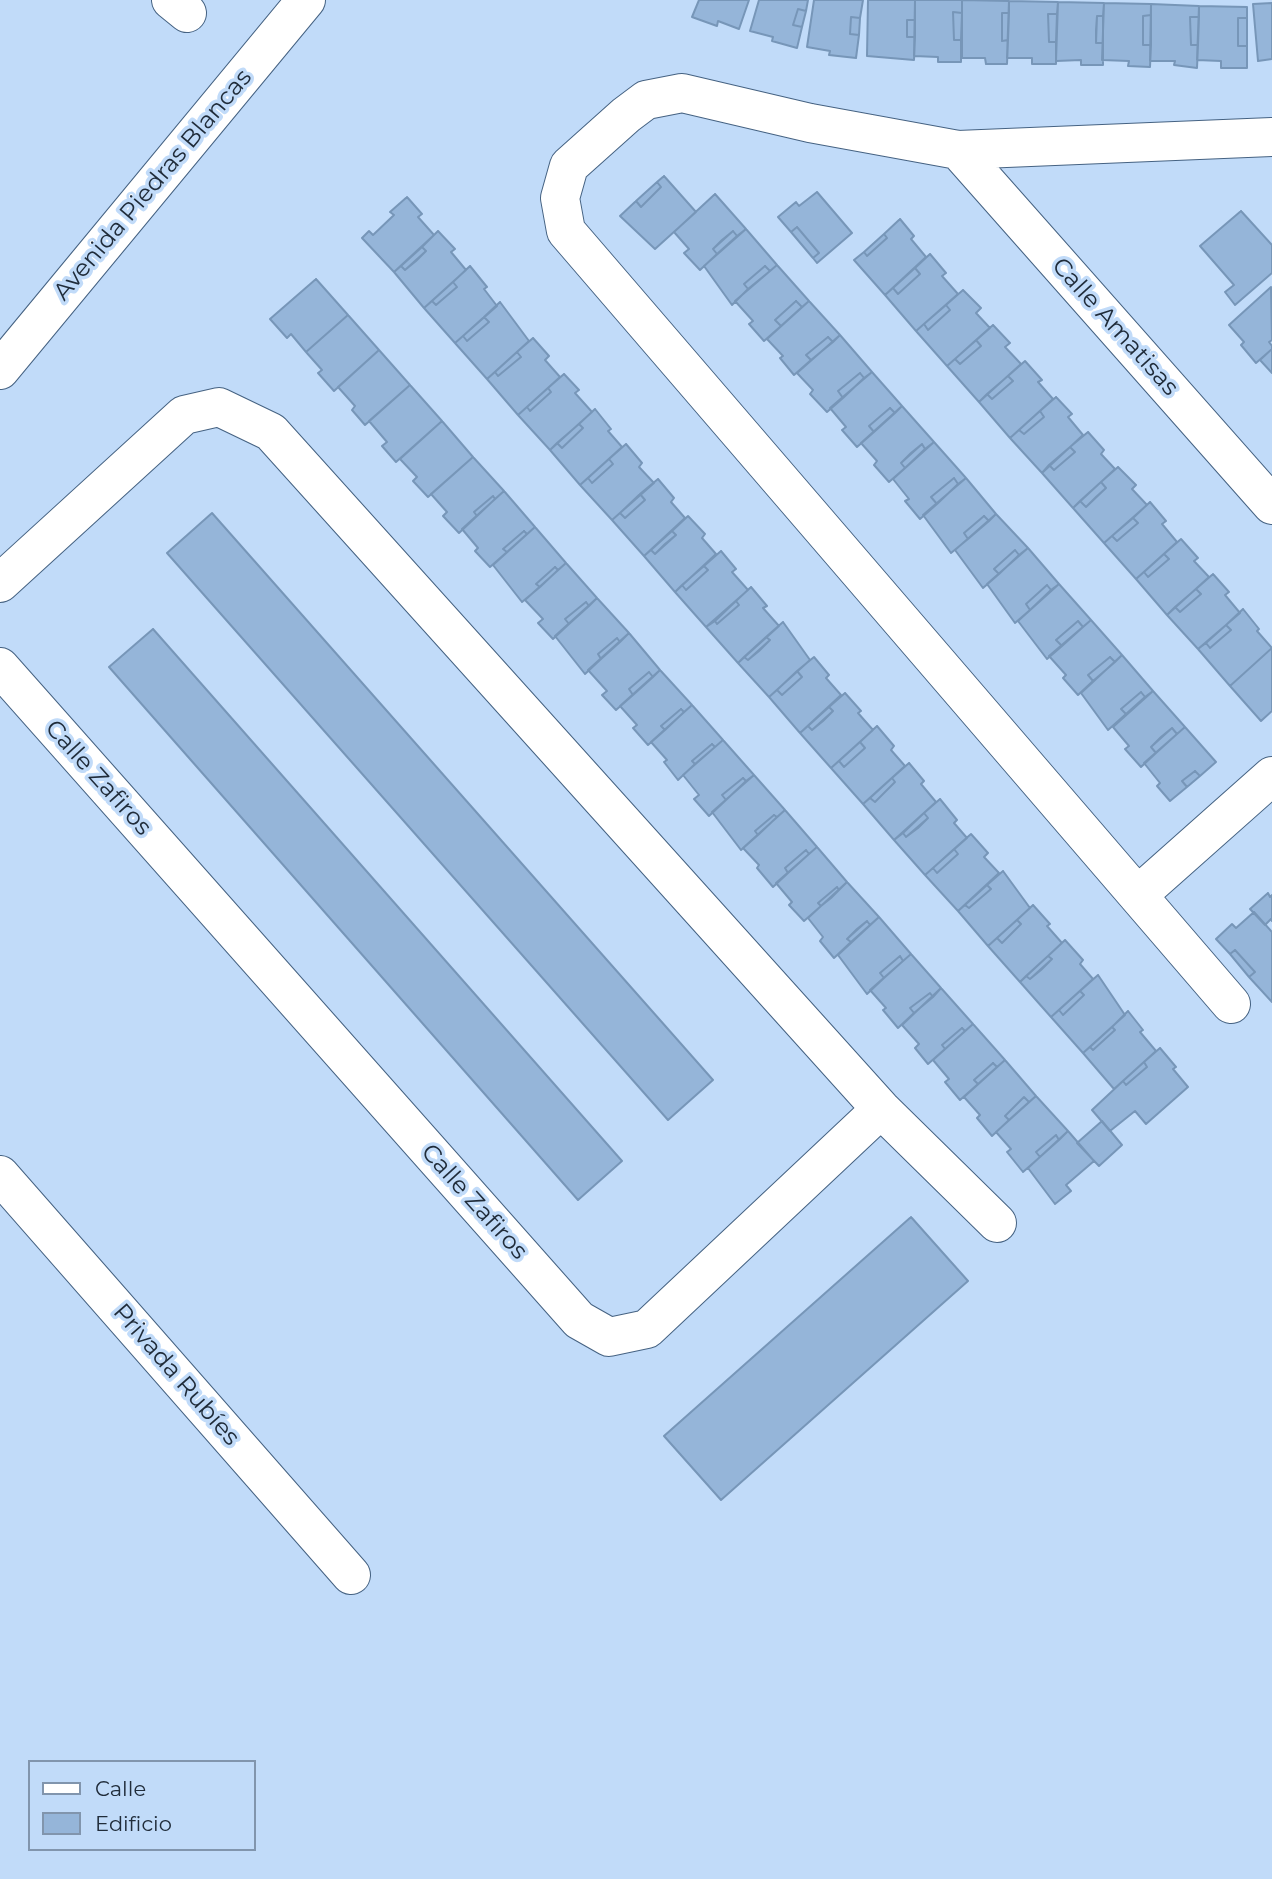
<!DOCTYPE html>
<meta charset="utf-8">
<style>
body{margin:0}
#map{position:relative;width:1272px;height:1879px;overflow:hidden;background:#c1dbf9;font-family:Montserrat,sans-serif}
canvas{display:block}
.legend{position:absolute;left:28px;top:1760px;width:228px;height:91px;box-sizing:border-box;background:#c1dbf9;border:2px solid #8195ad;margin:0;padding:9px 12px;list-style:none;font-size:21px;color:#202c3a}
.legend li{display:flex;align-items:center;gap:14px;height:35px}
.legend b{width:35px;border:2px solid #8195ad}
</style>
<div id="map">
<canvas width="1272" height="1879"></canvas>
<ul class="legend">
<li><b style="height:9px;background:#fff"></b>Calle</li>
<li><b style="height:19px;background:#95b5d9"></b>Edificio</li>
</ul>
</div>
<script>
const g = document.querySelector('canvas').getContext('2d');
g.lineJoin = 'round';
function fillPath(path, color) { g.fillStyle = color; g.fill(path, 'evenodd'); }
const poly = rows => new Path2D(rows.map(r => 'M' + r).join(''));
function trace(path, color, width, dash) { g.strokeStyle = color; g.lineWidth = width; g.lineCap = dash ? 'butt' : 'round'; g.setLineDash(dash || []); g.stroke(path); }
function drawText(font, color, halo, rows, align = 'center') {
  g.font = font + ' Montserrat,sans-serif'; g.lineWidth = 7; g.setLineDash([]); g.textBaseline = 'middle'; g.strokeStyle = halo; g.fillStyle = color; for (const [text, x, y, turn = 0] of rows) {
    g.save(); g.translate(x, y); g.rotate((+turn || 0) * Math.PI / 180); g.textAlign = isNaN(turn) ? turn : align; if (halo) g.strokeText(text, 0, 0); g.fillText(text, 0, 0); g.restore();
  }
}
const building = poly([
 [699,0,749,0,739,29,718,21,717,26,692,17,699,0],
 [759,0,808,0,806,11,798,9,793,25,802,27,797,48,772,41,773,37,750,31,759,0],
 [814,0,863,0,860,18,851,17,850,34,859,35,856,58,829,55,830,51,807,47,814,0],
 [868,0,915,0,915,20,907,20,907,37,915,37,914,60,867,56,868,0],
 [915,0,962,0,962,13,953,12,954,40,961,40,961,62,938,62,938,57,914,56,915,0],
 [962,0,1009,1,1009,13,1002,13,1002,41,1008,40,1007,64,986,64,985,58,962,58,962,0],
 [1009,1,1058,2,1057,14,1048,14,1049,42,1056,42,1056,64,1032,64,1032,58,1007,58,1009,1],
 [1058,2,1104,3,1103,16,1097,16,1096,30,1096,43,1103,43,1103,65,1081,65,1081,60,1056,61,1058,2],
 [1104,3,1151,4,1151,15,1143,16,1143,45,1151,45,1150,67,1128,66,1129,61,1102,60,1104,3],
 [1272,3,1272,59,1258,61,1253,4,1272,3],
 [1151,4,1199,6,1199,17,1190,17,1191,45,1198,45,1197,68,1174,65,1175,61,1150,61,1151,4],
 [1199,6,1247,7,1247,18,1238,18,1238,46,1247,46,1247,68,1221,68,1221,61,1197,60,1199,6],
 [798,9,806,11,802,27,793,25,798,9],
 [953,12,962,13,961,40,954,40,953,12],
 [1002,13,1009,13,1008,40,1002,41,1002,13],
 [1048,14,1057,14,1056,42,1049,42,1048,14],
 [1151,15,1151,45,1143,45,1143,16,1151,15],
 [1097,16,1103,16,1103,43,1096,43,1097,16],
 [851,17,860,18,859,35,850,34,851,17],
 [1190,17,1199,17,1198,45,1191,45,1190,17],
 [1238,18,1247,18,1247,46,1238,46,1238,18],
 [907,20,915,20,915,37,907,37,907,20],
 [664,176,696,212,655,249,620,216,636,201,641,207,661,187,657,182,664,176],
 [657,182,661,187,641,207,636,201,657,182],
 [817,192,852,233,817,263,813,258,819,253,797,227,791,232,778,217,796,202,799,206,817,192],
 [715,194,746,229,737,236,733,231,722,240,713,249,717,254,700,270,684,253,689,249,674,232,715,194],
 [407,197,422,214,418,217,434,235,394,272,362,238,369,231,373,235,394,215,390,212,407,197],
 [1241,211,1272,245,1272,273,1235,305,1225,292,1234,285,1200,246,1241,211],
 [900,219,914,236,911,239,926,257,885,295,854,260,864,252,867,256,887,238,884,234,900,219],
 [797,227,819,253,813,258,791,232,797,227],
 [746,229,777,265,770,271,765,266,744,284,748,289,732,305,704,266,746,229],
 [438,231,455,249,451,252,466,270,424,308,394,272,401,266,405,270,416,261,426,251,422,247,438,231],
 [733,231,737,236,717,254,713,249,733,231],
 [884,234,887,238,867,256,864,252,884,234],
 [422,247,426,251,405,270,401,266,422,247],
 [930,254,946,273,942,276,958,294,916,331,885,295,893,288,898,294,920,274,915,268,930,254],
 [777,265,809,301,802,307,796,301,775,320,781,326,764,341,749,324,753,321,735,301,777,265],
 [470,266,487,287,484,289,497,306,455,343,424,308,432,301,436,305,457,287,453,282,470,266],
 [765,266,770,271,748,289,744,284,765,266],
 [915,268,920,274,898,294,893,288,915,268],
 [316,279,348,315,306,352,291,334,287,338,270,319,316,279],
 [453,282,457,287,436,305,432,301,453,282],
 [1271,287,1272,340,1269,342,1272,346,1272,349,1256,363,1241,345,1244,342,1229,325,1271,287],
 [963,290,981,308,976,313,990,328,947,366,916,331,924,324,928,330,950,310,946,305,963,290],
 [796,301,802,307,781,326,775,320,796,301],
 [809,301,840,335,833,342,828,337,806,355,811,360,794,375,780,358,783,356,767,339,809,301],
 [500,302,529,341,487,379,455,343,463,336,467,341,489,322,484,317,500,302],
 [946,305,950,310,928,330,924,324,946,305],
 [348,315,379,350,334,391,318,373,322,370,306,352,348,315],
 [484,317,489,322,467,341,463,336,484,317],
 [993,325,1010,343,1005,347,1021,364,979,402,947,366,955,359,960,364,981,346,976,340,993,325],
 [840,335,872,372,864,378,860,373,838,391,843,398,827,412,810,394,813,390,797,373,840,335],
 [828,337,833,342,811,360,806,355,828,337],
 [533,338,549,356,545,360,560,377,518,415,487,379,495,372,498,376,521,357,517,352,533,338],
 [976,340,981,346,960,364,955,359,976,340],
 [1272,349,1272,373,1260,360,1272,349],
 [379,350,410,385,365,425,352,410,355,406,338,387,379,350],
 [517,352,521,357,498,376,495,372,517,352],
 [1025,361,1042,380,1038,382,1053,399,1010,438,979,402,987,394,992,399,1013,381,1008,376,1025,361],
 [872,372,902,406,895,413,890,408,869,426,874,432,857,447,842,430,846,427,830,408,872,372],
 [860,373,864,378,843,398,838,391,860,373],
 [564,374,579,390,575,393,592,412,550,450,518,415,527,407,530,411,551,392,548,388,564,374],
 [1008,376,1013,381,992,399,987,394,1008,376],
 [410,385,442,421,396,462,382,446,387,442,369,421,410,385],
 [548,388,551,392,530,411,527,407,548,388],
 [1056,397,1072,414,1068,417,1083,435,1042,473,1010,438,1019,430,1024,434,1044,417,1040,411,1056,397],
 [902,406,934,442,925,449,922,444,911,453,901,463,905,468,889,482,874,465,877,461,861,443,902,406],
 [890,408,895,413,874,432,869,426,890,408],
 [595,409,611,429,608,431,622,447,580,485,550,450,557,443,562,448,583,428,579,424,595,409],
 [1040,411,1044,417,1024,434,1019,430,1040,411],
 [442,421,473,457,428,497,413,481,417,477,400,459,442,421],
 [579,424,583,428,562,448,557,443,579,424],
 [1088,432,1104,450,1101,454,1115,469,1073,508,1042,473,1049,465,1054,470,1075,452,1070,447,1088,432],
 [934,442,966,478,958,484,954,478,931,497,937,504,920,519,905,501,909,499,893,479,934,442],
 [626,444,642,463,639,467,654,483,612,520,580,485,588,478,592,483,613,464,609,459,626,444],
 [922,444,925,449,905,468,901,463,922,444],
 [1070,447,1075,452,1054,470,1049,465,1070,447],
 [473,457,504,491,495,499,493,496,474,512,477,516,459,533,443,516,447,512,431,494,473,457],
 [609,459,613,464,592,483,588,478,609,459],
 [1118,467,1136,485,1132,489,1147,505,1104,543,1073,508,1080,501,1086,507,1096,497,1106,488,1101,482,1118,467],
 [954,478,958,484,937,504,931,497,954,478],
 [966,478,996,514,989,521,984,516,964,533,968,539,951,553,923,515,966,478],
 [658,479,674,498,671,502,685,518,644,556,612,520,620,513,625,518,645,500,640,494,658,479],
 [1101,482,1106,488,1086,507,1080,501,1101,482],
 [504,491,535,527,527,534,524,531,503,549,507,552,490,567,475,551,478,548,462,529,504,491],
 [640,494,645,500,625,518,620,513,640,494],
 [493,496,495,499,477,516,474,512,493,496],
 [1150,502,1166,521,1162,524,1177,542,1136,579,1104,543,1112,536,1117,541,1138,523,1133,518,1150,502],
 [212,513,713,1080,668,1120,167,553,212,513],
 [996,514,1028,548,1019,555,1015,550,994,569,999,574,983,588,955,550,996,514],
 [688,516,705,534,702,538,716,554,675,592,644,556,651,550,655,554,665,544,676,535,672,531,688,516],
 [984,516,989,521,968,539,964,533,984,516],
 [1133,518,1138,523,1117,541,1112,536,1133,518],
 [535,527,566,563,558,570,555,567,536,584,540,587,522,602,493,565,535,527],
 [524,531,527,534,507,552,503,549,524,531],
 [672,531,676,535,655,554,651,550,672,531],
 [1181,539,1198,558,1194,561,1209,577,1167,615,1136,579,1144,572,1148,577,1169,559,1164,554,1181,539],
 [1028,548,1059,584,1051,590,1047,585,1026,604,1030,610,1015,623,987,584,1028,548],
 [1015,550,1019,555,999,574,994,569,1015,550],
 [721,551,736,569,732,572,748,590,706,627,675,592,682,585,686,590,708,570,704,566,721,551],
 [1164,554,1169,559,1148,577,1144,572,1164,554],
 [566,563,597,598,589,606,586,602,565,619,569,624,553,639,538,623,543,619,525,600,566,563],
 [704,566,708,570,686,590,682,585,704,566],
 [555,567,558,570,540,587,536,584,555,567],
 [1213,574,1229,592,1225,595,1240,613,1198,649,1167,615,1175,607,1180,612,1201,594,1196,589,1213,574],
 [1059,584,1091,620,1083,627,1078,621,1056,640,1062,646,1047,659,1018,621,1059,584],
 [1047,585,1051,590,1030,610,1026,604,1047,585],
 [751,587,767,606,763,608,779,626,738,663,706,627,715,621,717,624,739,605,736,601,751,587],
 [1196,589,1201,594,1180,612,1175,607,1196,589],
 [597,598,629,633,620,642,617,638,598,654,601,659,585,674,555,636,597,598],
 [736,601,739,605,717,624,715,621,736,601],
 [586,602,589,606,569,624,565,619,586,602],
 [1243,609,1259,629,1257,631,1272,648,1230,686,1198,649,1206,643,1210,648,1231,630,1226,625,1243,609],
 [1091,620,1122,655,1115,662,1110,657,1088,675,1093,681,1078,695,1063,678,1066,675,1049,656,1091,620],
 [1078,621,1083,627,1062,646,1056,640,1078,621],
 [783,622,810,660,769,697,738,663,744,657,748,660,759,651,770,640,766,637,783,622],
 [1226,625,1231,630,1210,648,1206,643,1226,625],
 [153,629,622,1161,578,1200,109,667,153,629],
 [629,633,660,670,653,677,649,672,629,689,633,695,616,710,602,695,607,691,588,670,629,633],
 [766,637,770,640,748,660,744,657,766,637],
 [617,638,620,642,601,659,598,654,617,638],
 [1272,648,1272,711,1261,721,1230,686,1272,648],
 [1122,655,1153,691,1145,697,1141,692,1121,709,1126,714,1108,730,1081,693,1122,655],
 [814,657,829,675,826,678,841,695,800,733,769,697,777,690,782,695,802,677,797,671,814,657],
 [1110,657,1115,662,1093,681,1088,675,1110,657],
 [660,670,692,705,684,712,681,709,661,726,665,730,648,745,633,728,637,725,620,706,660,670],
 [797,671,802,677,782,695,777,690,797,671],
 [649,672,653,677,633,695,629,689,649,672],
 [1153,691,1185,727,1177,734,1172,728,1161,737,1151,747,1156,753,1141,767,1125,749,1129,746,1113,727,1153,691],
 [1141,692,1145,697,1126,714,1121,709,1141,692],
 [845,693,861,711,858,713,873,730,831,768,800,733,808,726,812,730,823,721,833,711,829,707,845,693],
 [692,705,723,740,715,747,712,744,692,761,695,764,678,780,664,762,667,760,651,742,692,705],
 [829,707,833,711,812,730,808,726,829,707],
 [681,709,684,712,665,730,661,726,681,709],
 [877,726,894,746,891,750,905,766,863,804,831,768,839,761,844,767,865,748,860,742,877,726],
 [1185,727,1216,762,1200,776,1195,771,1182,781,1187,787,1170,801,1157,786,1160,783,1144,763,1185,727],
 [1172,728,1177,734,1156,753,1151,747,1172,728],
 [723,740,754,775,746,781,743,778,722,795,726,800,709,816,694,799,699,795,683,775,723,740],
 [860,742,865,748,844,767,839,761,860,742],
 [712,744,715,747,695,764,692,761,712,744],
 [909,763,924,781,921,784,936,802,894,840,863,804,870,798,875,802,895,782,892,778,909,763],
 [1195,771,1200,776,1187,787,1182,781,1195,771],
 [754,775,785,810,777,817,774,815,755,831,758,835,741,850,712,812,754,775],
 [743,778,746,781,726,800,722,795,743,778],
 [892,778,895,782,875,802,870,798,892,778],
 [940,799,957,820,954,823,967,838,925,875,894,840,903,833,906,837,918,828,928,818,924,813,940,799],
 [785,810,817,847,809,854,806,850,785,868,788,873,773,887,757,868,759,865,743,848,785,810],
 [924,813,928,818,906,837,903,833,924,813],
 [774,815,777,817,758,835,755,831,774,815],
 [971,834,988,853,984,857,999,873,958,911,925,875,933,868,937,873,958,854,954,849,971,834],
 [817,847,847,882,839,890,837,887,818,903,821,906,804,921,789,905,792,902,776,883,817,847],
 [954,849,958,854,937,873,933,868,954,849],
 [806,850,809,854,788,873,785,868,806,850],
 [1003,871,1030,908,988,946,958,911,965,905,969,908,991,889,987,885,1003,871],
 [847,882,879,917,870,925,867,921,857,929,847,939,851,942,834,958,820,941,823,937,808,918,847,882],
 [987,885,991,889,969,908,965,905,987,885],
 [837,887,839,890,831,898,821,906,818,903,837,887],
 [1268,893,1270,897,1272,895,1272,921,1271,919,1265,925,1250,909,1268,893],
 [1033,905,1050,924,1047,926,1062,943,1020,982,988,946,997,938,1002,943,1021,924,1017,920,1033,905],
 [1254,912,1272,932,1272,1002,1249,977,1255,972,1235,950,1230,954,1216,939,1232,924,1236,928,1254,912],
 [879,917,911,954,903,961,900,956,880,973,884,978,867,994,838,955,879,917],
 [1017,920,1021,924,1002,943,997,938,1017,920],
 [867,921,870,925,851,942,847,939,867,921],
 [1065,940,1083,960,1080,964,1093,979,1051,1017,1020,982,1026,976,1030,979,1041,970,1052,959,1048,956,1065,940],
 [1235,950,1255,972,1249,977,1230,954,1235,950],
 [911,954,941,988,933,997,930,993,910,1008,914,1013,898,1028,883,1010,886,1008,870,990,911,954],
 [900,956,903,961,884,978,880,973,900,956],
 [1048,956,1052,959,1030,979,1026,976,1048,956],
 [1098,975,1125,1015,1083,1053,1051,1017,1059,1010,1063,1015,1084,995,1080,991,1098,975],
 [941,988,973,1024,965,1031,962,1028,942,1045,945,1049,928,1064,915,1048,919,1044,902,1025,941,988],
 [1080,991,1084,995,1063,1015,1059,1010,1080,991],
 [930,993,933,997,914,1013,910,1008,930,993],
 [1128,1011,1143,1030,1140,1032,1156,1051,1114,1089,1083,1053,1090,1047,1093,1050,1115,1030,1112,1027,1128,1011],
 [973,1024,1005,1060,997,1067,993,1063,974,1080,978,1084,960,1100,945,1082,949,1079,933,1060,973,1024],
 [1112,1027,1115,1030,1093,1050,1090,1047,1112,1027],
 [962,1028,965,1031,945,1049,942,1045,962,1028],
 [1160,1048,1176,1067,1173,1069,1188,1087,1146,1124,1135,1111,1110,1131,1092,1110,1123,1081,1126,1085,1147,1067,1144,1062,1160,1048],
 [1005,1060,1036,1096,1029,1102,1024,1097,1005,1116,1009,1120,992,1136,977,1118,980,1115,964,1097,1005,1060],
 [1144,1062,1147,1067,1126,1085,1123,1081,1144,1062],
 [993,1063,997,1067,978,1084,974,1080,993,1063],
 [1036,1096,1068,1131,1059,1140,1056,1135,1036,1152,1040,1157,1023,1172,1007,1152,1011,1149,996,1132,1036,1096],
 [1024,1097,1029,1102,1009,1120,1005,1116,1024,1097],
 [1102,1121,1122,1145,1099,1166,1077,1143,1102,1121],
 [1068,1131,1094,1161,1066,1185,1071,1191,1055,1204,1028,1168,1068,1131],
 [1056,1135,1059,1140,1040,1157,1036,1152,1056,1135],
 [911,1217,968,1281,721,1500,664,1436,911,1217]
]);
const minor = poly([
 [171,0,187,13],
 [958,150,1272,505],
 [0,370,306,0],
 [0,583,184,415,219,407,271,432,881,1109,997,1223],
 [0,667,579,1320,609,1337,647,1329,881,1109],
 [1138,895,1272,776],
 [1231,1004,566,231,560,198,569,166,626,115,646,100,682,93,810,123,958,150,1272,137],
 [0,1175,351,1575]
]);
const streetNames = [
 ["Avenida Piedras Blancas",153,185,-50],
 ["Calle Amatisas",1115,327,48],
 ["Calle Zafiros",98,778,48],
 ["Calle Zafiros",474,1202,48],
 ["Privada Rubíes",176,1375,49]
];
fillPath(building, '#95b5d9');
trace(building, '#7796b8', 2);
trace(minor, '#456282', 40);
trace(minor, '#fff', 38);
drawText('24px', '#202c3a', '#c1dbf9', streetNames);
</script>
